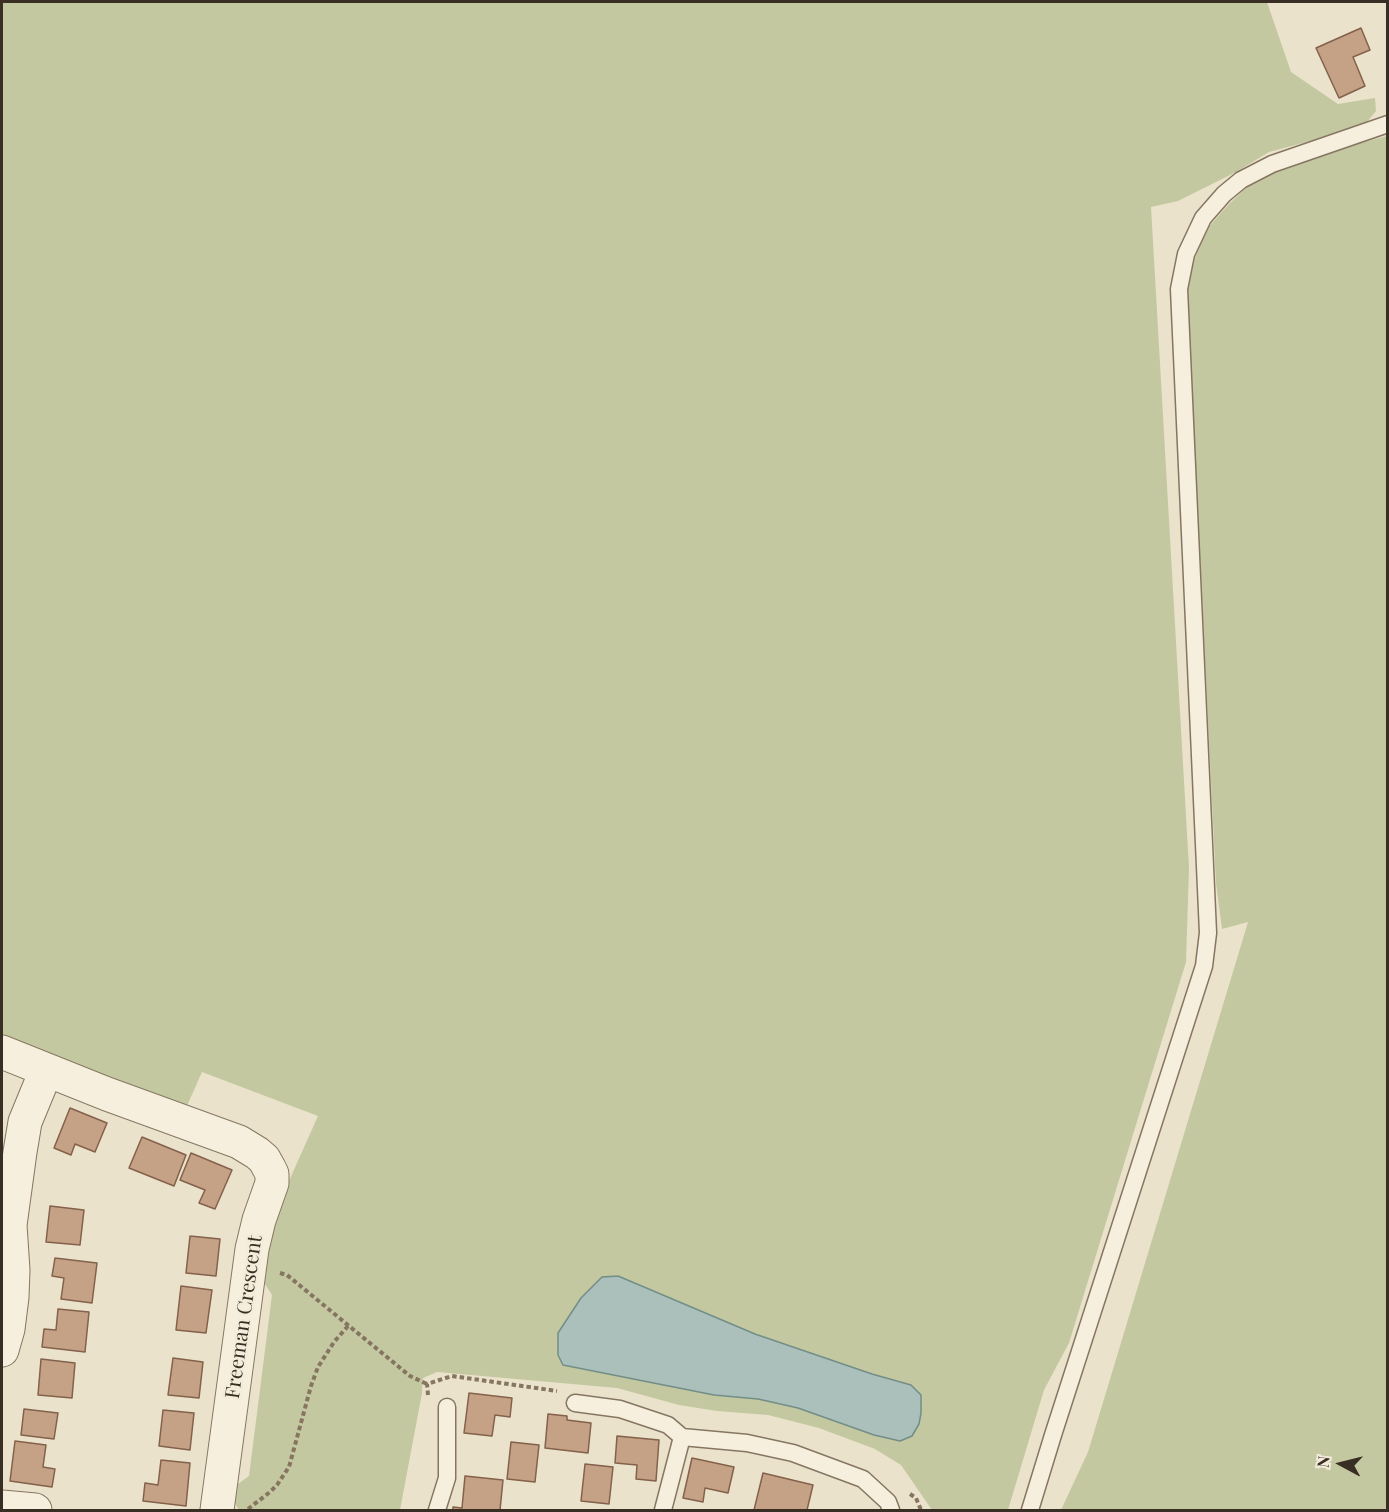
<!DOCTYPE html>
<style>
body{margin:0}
#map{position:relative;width:1389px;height:1512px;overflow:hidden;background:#ebe2cc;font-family:"Playfair Display",serif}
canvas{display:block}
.frame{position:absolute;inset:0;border:3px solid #392e23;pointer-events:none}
.north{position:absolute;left:1311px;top:1434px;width:60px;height:60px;-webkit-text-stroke:4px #f3ecdb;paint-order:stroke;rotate:277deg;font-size:16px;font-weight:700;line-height:24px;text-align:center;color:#392e23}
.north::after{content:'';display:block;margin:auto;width:21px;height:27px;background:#392e23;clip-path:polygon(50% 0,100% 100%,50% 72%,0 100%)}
</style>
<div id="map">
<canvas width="1389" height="1512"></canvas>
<div class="frame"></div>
<div class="north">N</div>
</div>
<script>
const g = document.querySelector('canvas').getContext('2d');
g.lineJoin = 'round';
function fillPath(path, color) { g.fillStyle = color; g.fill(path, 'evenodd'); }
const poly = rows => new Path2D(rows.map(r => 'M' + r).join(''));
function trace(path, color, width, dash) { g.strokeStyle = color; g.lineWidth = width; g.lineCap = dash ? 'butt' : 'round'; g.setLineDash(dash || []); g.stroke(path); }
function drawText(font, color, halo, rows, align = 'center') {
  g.font = font + ' "Playfair Display",serif'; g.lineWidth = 5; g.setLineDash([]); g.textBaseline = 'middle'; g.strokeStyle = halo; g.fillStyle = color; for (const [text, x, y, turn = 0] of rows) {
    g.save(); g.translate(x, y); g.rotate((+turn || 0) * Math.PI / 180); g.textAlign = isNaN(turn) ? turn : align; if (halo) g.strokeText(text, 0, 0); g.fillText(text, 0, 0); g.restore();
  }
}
const green = poly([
 [2,2,1267,2,1291,72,1338,104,1375,98,1376,111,1363,127,1269,152,1236,172,1178,201,1151,207,1189,868,1186,962,1069,1343,1044,1390,1008,1510,932,1510,901,1465,875,1449,819,1428,768,1415,717,1411,679,1405,617,1388,437,1372,423,1378,422,1393,400,1510,239,1510,235,1504,238,1484,249,1476,272,1295,263,1281,272,1219,318,1116,202,1072,186,1108,2,1039],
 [1387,136,1387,1510,1061,1510,1088,1452,1248,922,1222,929,1216,883,1187,294,1192,265,1206,230,1229,204,1247,187,1276,172,1361,143]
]);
const water = poly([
 [618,1276,755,1334,872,1374,911,1385,921,1395,921,1413,919,1424,912,1436,900,1441,874,1435,798,1408,758,1399,714,1395,563,1365,558,1355,558,1333,581,1298,602,1277,618,1276]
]);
const building = poly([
 [1361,28,1370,50,1353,57,1365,86,1339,98,1316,48,1361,28],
 [70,1108,107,1123,95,1152,75,1144,71,1155,54,1148,70,1108],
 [142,1137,186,1155,174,1186,129,1168,142,1137],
 [191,1153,232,1170,215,1209,199,1203,205,1190,180,1180,191,1153],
 [50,1206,84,1210,80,1245,46,1242,50,1206],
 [190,1236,220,1239,216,1276,186,1273,190,1236],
 [55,1258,97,1263,92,1303,61,1299,64,1278,52,1276,55,1258],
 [181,1286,212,1290,206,1333,176,1330,181,1286],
 [58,1309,89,1312,85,1352,42,1347,44,1329,56,1330,58,1309],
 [173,1358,203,1362,199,1398,168,1395,173,1358],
 [41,1359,75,1363,72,1398,38,1395,41,1359],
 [469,1393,512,1398,510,1417,495,1415,492,1436,464,1433,469,1393],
 [24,1409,58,1413,54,1439,21,1435,24,1409],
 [163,1410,194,1413,190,1450,159,1446,163,1410],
 [548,1414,567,1416,567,1420,591,1423,588,1453,545,1448,548,1414],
 [617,1436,659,1440,656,1481,636,1479,637,1465,615,1463,617,1436],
 [15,1441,46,1445,43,1467,55,1469,52,1487,10,1481,15,1441],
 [511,1442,539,1445,535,1482,507,1479,511,1442],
 [692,1458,734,1467,728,1493,705,1488,703,1502,683,1498,692,1458],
 [161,1460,190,1463,186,1506,143,1501,145,1483,158,1485,161,1460],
 [585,1464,613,1467,609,1504,581,1501,585,1464],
 [763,1473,813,1485,807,1510,754,1510,763,1473],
 [465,1476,503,1480,500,1510,453,1510,453,1507,462,1508,465,1476]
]);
const path = poly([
 [280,1273,287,1275,410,1376,427,1384],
 [428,1395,427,1384,452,1376,557,1391],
 [910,1494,916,1498,921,1510],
 [248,1509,270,1492,277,1485,289,1467,311,1386,318,1367,334,1342,348,1326]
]);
const service = poly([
 [575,1403,620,1409,668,1425,682,1437],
 [437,1510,447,1478,447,1407],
 [663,1510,682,1437,747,1443,793,1453,863,1479,888,1502,891,1510],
 [1030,1510,1053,1435,1204,966,1208,933,1179,289,1186,254,1203,218,1224,194,1241,180,1272,164,1388,124]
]);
const minor = poly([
 [2,1052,107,1094,239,1142,257,1153,264,1159,269,1168,272,1174,272,1183,259,1220,252,1249,217,1510],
 [2,1350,8,1329,12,1297,13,1270,10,1225,20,1152,25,1122,46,1071],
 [2,1507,35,1510]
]);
const streetNames = [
 ["Freeman Crescent",244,1317,-82]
];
fillPath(green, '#c3c8a0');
fillPath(water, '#abc0ba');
trace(water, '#738e88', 1.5);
fillPath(building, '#c5a186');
trace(building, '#83614a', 1.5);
trace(service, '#867661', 19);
trace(minor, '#867661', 35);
trace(path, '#867661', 4, [4.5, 3]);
trace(service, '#f6efde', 16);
trace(minor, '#f6efde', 33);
drawText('20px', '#392e23', '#f3ecdb', streetNames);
</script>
